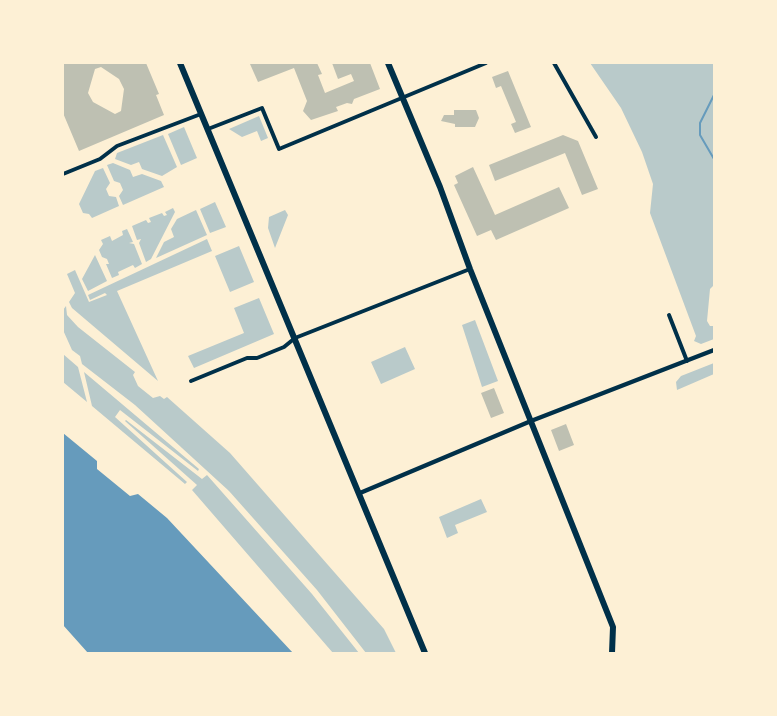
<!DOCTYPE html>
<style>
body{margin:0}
#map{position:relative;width:777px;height:716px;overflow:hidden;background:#fdf0d5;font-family:Mulish,sans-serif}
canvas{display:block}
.frame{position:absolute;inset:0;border:64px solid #fdf0d5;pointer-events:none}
</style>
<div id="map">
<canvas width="777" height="716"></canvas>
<div class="frame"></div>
</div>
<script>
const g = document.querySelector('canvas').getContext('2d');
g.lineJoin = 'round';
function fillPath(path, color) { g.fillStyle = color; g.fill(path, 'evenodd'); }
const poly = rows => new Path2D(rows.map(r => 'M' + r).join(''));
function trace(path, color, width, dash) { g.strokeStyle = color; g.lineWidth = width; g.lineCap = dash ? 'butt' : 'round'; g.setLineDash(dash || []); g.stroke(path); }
const green = poly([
 [590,63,714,63,714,285,710,289,707,321,710,326,714,326,714,339,701,344,694,341,696,336,650,213,653,184,642,152,621,108],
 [259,116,268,138,261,141,257,131,242,137,229,129],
 [184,127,197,158,181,165,168,134],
 [163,135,177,167,162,176,142,169,139,162,131,165,115,159,117,153],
 [113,163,130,170,133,177,142,174,161,181,164,187,123,205,119,196,123,190,120,183,114,181,107,165],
 [103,168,110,183,106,189,109,196,116,197,119,206,92,218,89,214,83,213,79,204,95,171],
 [215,202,226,227,210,233,200,209],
 [173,208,175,212,151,259,146,262,139,243,141,239,137,240,132,226,146,220,148,223,151,222,149,218,162,213,164,216,167,215,165,212],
 [196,210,207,235,156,258,164,242,174,237,171,229,177,219],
 [285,210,288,215,275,248,268,228,269,217],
 [127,229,133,242,129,243,134,244,142,264,135,268,133,265,118,272,119,275,112,278,106,264,109,264,107,259,102,257,99,250,103,244,101,240,110,236,112,241,123,235,122,231],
 [207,239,212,251,117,291,158,381,72,308,69,302,75,293,67,274,75,270,89,302,107,295,105,293,90,300,88,295],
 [239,246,254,282,230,292,215,256],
 [95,255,107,281,88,291,82,279],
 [259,298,274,334,194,368,188,356,244,333,234,308],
 [66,306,67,315,78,327,135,372,133,375,138,386,153,398,160,396,164,399,167,397,230,453,384,629,396,653,366,653,317,590,229,491,135,405,82,364,80,356,72,350,63,330,63,310],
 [475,320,498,381,482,387,462,325],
 [405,347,415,369,381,384,371,362],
 [63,354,78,367,87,402,63,382],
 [714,363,714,374,677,390,676,382,681,376],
 [84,372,199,469,198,471,120,410,115,417,187,482,185,484,92,406],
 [126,420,202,479,207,475,312,594,359,653,333,653,192,490,197,485,125,421],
 [481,499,487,512,455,525,458,533,447,538,439,517]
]);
const water = poly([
 [63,433,97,461,97,469,130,496,138,494,167,518,293,653,88,653,63,625]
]);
const stream = poly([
 [714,95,700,123,700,135,714,159]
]);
const building = poly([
 [63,63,146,63,159,94,156,95,164,115,79,151,63,113],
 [101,67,119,79,124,89,121,111,115,114,93,102,88,93,95,69],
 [252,63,317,63,322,74,318,75,325,93,354,81,351,74,338,79,332,63,370,63,380,89,354,99,352,104,347,103,336,107,338,111,311,120,303,111,307,101,294,68,258,82,250,64],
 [508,71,531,127,515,133,511,124,516,122,501,86,496,88,492,77],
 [454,110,476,110,479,118,475,127,455,127,455,124,441,121,444,115,454,115],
 [563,135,578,141,598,189,582,195,565,153,495,181,489,165],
 [473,167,495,215,559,187,569,208,496,240,491,230,477,236,454,185,458,183,455,176],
 [494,388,504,413,491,418,481,393],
 [566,424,574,445,559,451,551,430]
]);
const minor = poly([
 [554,63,596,137],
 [208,129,262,108,279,149,486,63],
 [63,174,100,159,117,146,201,114],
 [669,315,687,361],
 [191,381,247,358,257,358,284,347,295,338,470,269]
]);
const tertiary = poly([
 [360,493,531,421,714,350]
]);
const primary = poly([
 [180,63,425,653],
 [388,63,440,187,470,269,613,627,612,653]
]);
fillPath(green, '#b9caca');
fillPath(water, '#669bbc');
trace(stream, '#669bbc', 2);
fillPath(building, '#bec0b2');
trace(minor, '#003049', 4);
trace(tertiary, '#003049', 4.5);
trace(primary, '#003049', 6);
</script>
